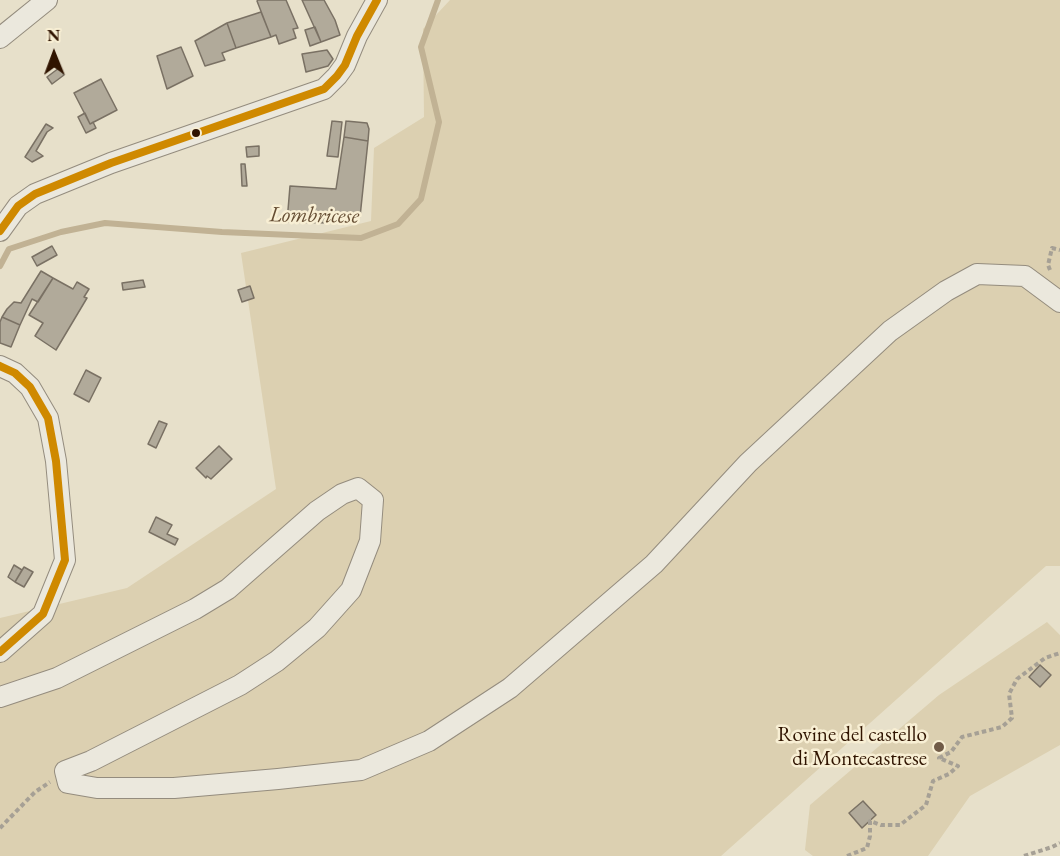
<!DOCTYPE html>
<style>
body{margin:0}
#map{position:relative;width:1060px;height:856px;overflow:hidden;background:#e7e0ca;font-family:"EB Garamond",serif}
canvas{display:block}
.north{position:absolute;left:24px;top:24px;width:60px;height:60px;-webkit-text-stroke:4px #f8efd4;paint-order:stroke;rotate:359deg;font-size:16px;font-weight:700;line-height:24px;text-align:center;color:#301400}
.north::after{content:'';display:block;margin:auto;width:21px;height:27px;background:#301400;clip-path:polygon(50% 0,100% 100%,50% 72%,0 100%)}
</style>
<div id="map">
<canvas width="1060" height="856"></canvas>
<div class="north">N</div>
</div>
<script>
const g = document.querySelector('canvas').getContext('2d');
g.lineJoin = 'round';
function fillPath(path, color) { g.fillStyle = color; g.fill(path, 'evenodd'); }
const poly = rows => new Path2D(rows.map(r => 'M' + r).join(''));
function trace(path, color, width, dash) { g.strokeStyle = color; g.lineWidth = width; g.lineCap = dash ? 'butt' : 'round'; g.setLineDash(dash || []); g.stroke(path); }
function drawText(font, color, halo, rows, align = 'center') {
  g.font = font + ' "EB Garamond",serif'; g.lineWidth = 5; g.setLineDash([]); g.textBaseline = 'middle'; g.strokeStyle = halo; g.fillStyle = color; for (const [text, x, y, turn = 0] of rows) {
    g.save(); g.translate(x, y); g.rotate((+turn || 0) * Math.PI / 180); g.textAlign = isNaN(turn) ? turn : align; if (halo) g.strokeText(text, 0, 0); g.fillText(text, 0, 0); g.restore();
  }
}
const green = poly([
 [450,0,1060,0,1060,566,1046,566,721,856,0,856,0,618,127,588,276,489,241,253,371,221,374,148,424,117,423,29],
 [1047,622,1060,635,1060,745,970,796,928,856,813,856,805,850,810,805,939,695]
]);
const stream = poly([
 [0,266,9,249,61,232,105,223,222,232,361,238,398,224,421,199,439,122,421,47,438,0]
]);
const building = poly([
 [258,0,286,0,298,28,293,29,296,38,279,44,276,35,271,37,257,1,258,0],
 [302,0,324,0,335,20,340,35,321,42,302,0],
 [261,12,271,37,236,48,227,23,261,12],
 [227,23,236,48,222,53,225,60,205,66,195,41,227,23],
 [315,27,321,42,310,46,305,30,315,27],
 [181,47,193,76,167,89,157,56,181,47],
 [327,50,333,59,328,66,306,72,302,54,327,50],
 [59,68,64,75,52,84,47,77,59,68],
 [101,79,117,110,90,124,74,93,101,79],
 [85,113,90,124,93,122,96,128,86,133,78,117,85,113],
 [332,121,342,122,338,157,327,156,332,121],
 [346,121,367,123,369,129,368,141,344,137,346,121],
 [46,124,53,128,47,132,36,151,43,156,32,162,25,157,46,124],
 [344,137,368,141,360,217,331,223,287,222,290,186,336,189,344,137],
 [259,146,259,156,247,157,246,147,259,146],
 [241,164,245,164,247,186,242,186,241,164],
 [52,246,57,255,37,266,32,257,52,246],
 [41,271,53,278,38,302,32,299,20,325,2,317,7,309,14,302,21,303,41,271],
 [53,278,73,289,77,282,89,289,84,297,87,298,56,350,35,336,43,323,29,315,53,278],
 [143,280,145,287,123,290,122,283,143,280],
 [250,286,254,298,242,302,238,290,250,286],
 [2,317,20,325,11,347,0,343,0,322,2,317],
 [86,370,101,378,89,402,74,394,86,370],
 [159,421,167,424,156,448,148,444,159,421],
 [219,446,232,459,211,479,207,476,206,478,196,468,219,446],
 [156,517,172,525,167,534,178,539,175,545,149,532,156,517],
 [14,565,22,570,15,582,8,577,14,565],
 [24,567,33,572,24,587,15,582,24,567],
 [1040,665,1051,675,1040,687,1029,677,1040,665],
 [863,801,876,815,862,828,849,813,863,801]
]);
const path = poly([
 [1050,270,1048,265,1052,248,1060,250],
 [0,828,35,792,50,782],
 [847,856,867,848,870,836,870,821,881,825,900,825,926,805,933,781,949,774,958,766,939,758,951,752,962,737,1002,727,1012,718,1009,694,1017,679,1045,658,1060,653],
 [1024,856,1052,847,1060,843]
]);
const minor = poly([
 [0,38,47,0],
 [0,231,18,206,35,194,111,163,324,89,337,76,345,65,357,36,377,0],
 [0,366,15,373,30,387,48,418,56,461,65,560,43,614,0,652],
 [0,697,57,678,195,609,228,589,317,511,342,494,358,488,373,500,370,541,351,590,317,628,277,661,240,685,91,761,65,771,68,783,97,788,174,788,278,779,361,770,429,741,510,688,654,564,748,463,890,331,946,291,977,274,1025,276,1060,302]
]);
const bus1 = poly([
 [0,231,18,206,35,194,111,163,324,89,337,76,345,65,357,36,377,0],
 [0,366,15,373,30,387,48,418,56,461,65,560,43,614,0,652]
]);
const markers = [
 [196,133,5,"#301400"],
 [939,747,6,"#705b47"]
];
const poiNames = [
 ["Rovine del castello",927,735],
 ["di Montecastrese",927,759]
];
const waterNames = [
 ["Lombricese",314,216,1]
];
fillPath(green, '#dcd0b1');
trace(stream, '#c1b294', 6);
fillPath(building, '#b1aa9a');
trace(building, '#7a7164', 1.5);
trace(minor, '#948c7e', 22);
trace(path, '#a6a095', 4, [4.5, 3]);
trace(minor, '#ebe8dd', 20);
trace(bus1, '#cf8900', 8);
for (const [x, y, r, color] of markers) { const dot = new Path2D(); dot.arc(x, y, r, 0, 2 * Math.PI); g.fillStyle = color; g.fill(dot); trace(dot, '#f8efd4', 2); }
drawText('21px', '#301400', '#f8efd4', poiNames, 'right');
drawText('italic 22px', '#644c32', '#f8efd4', waterNames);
</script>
